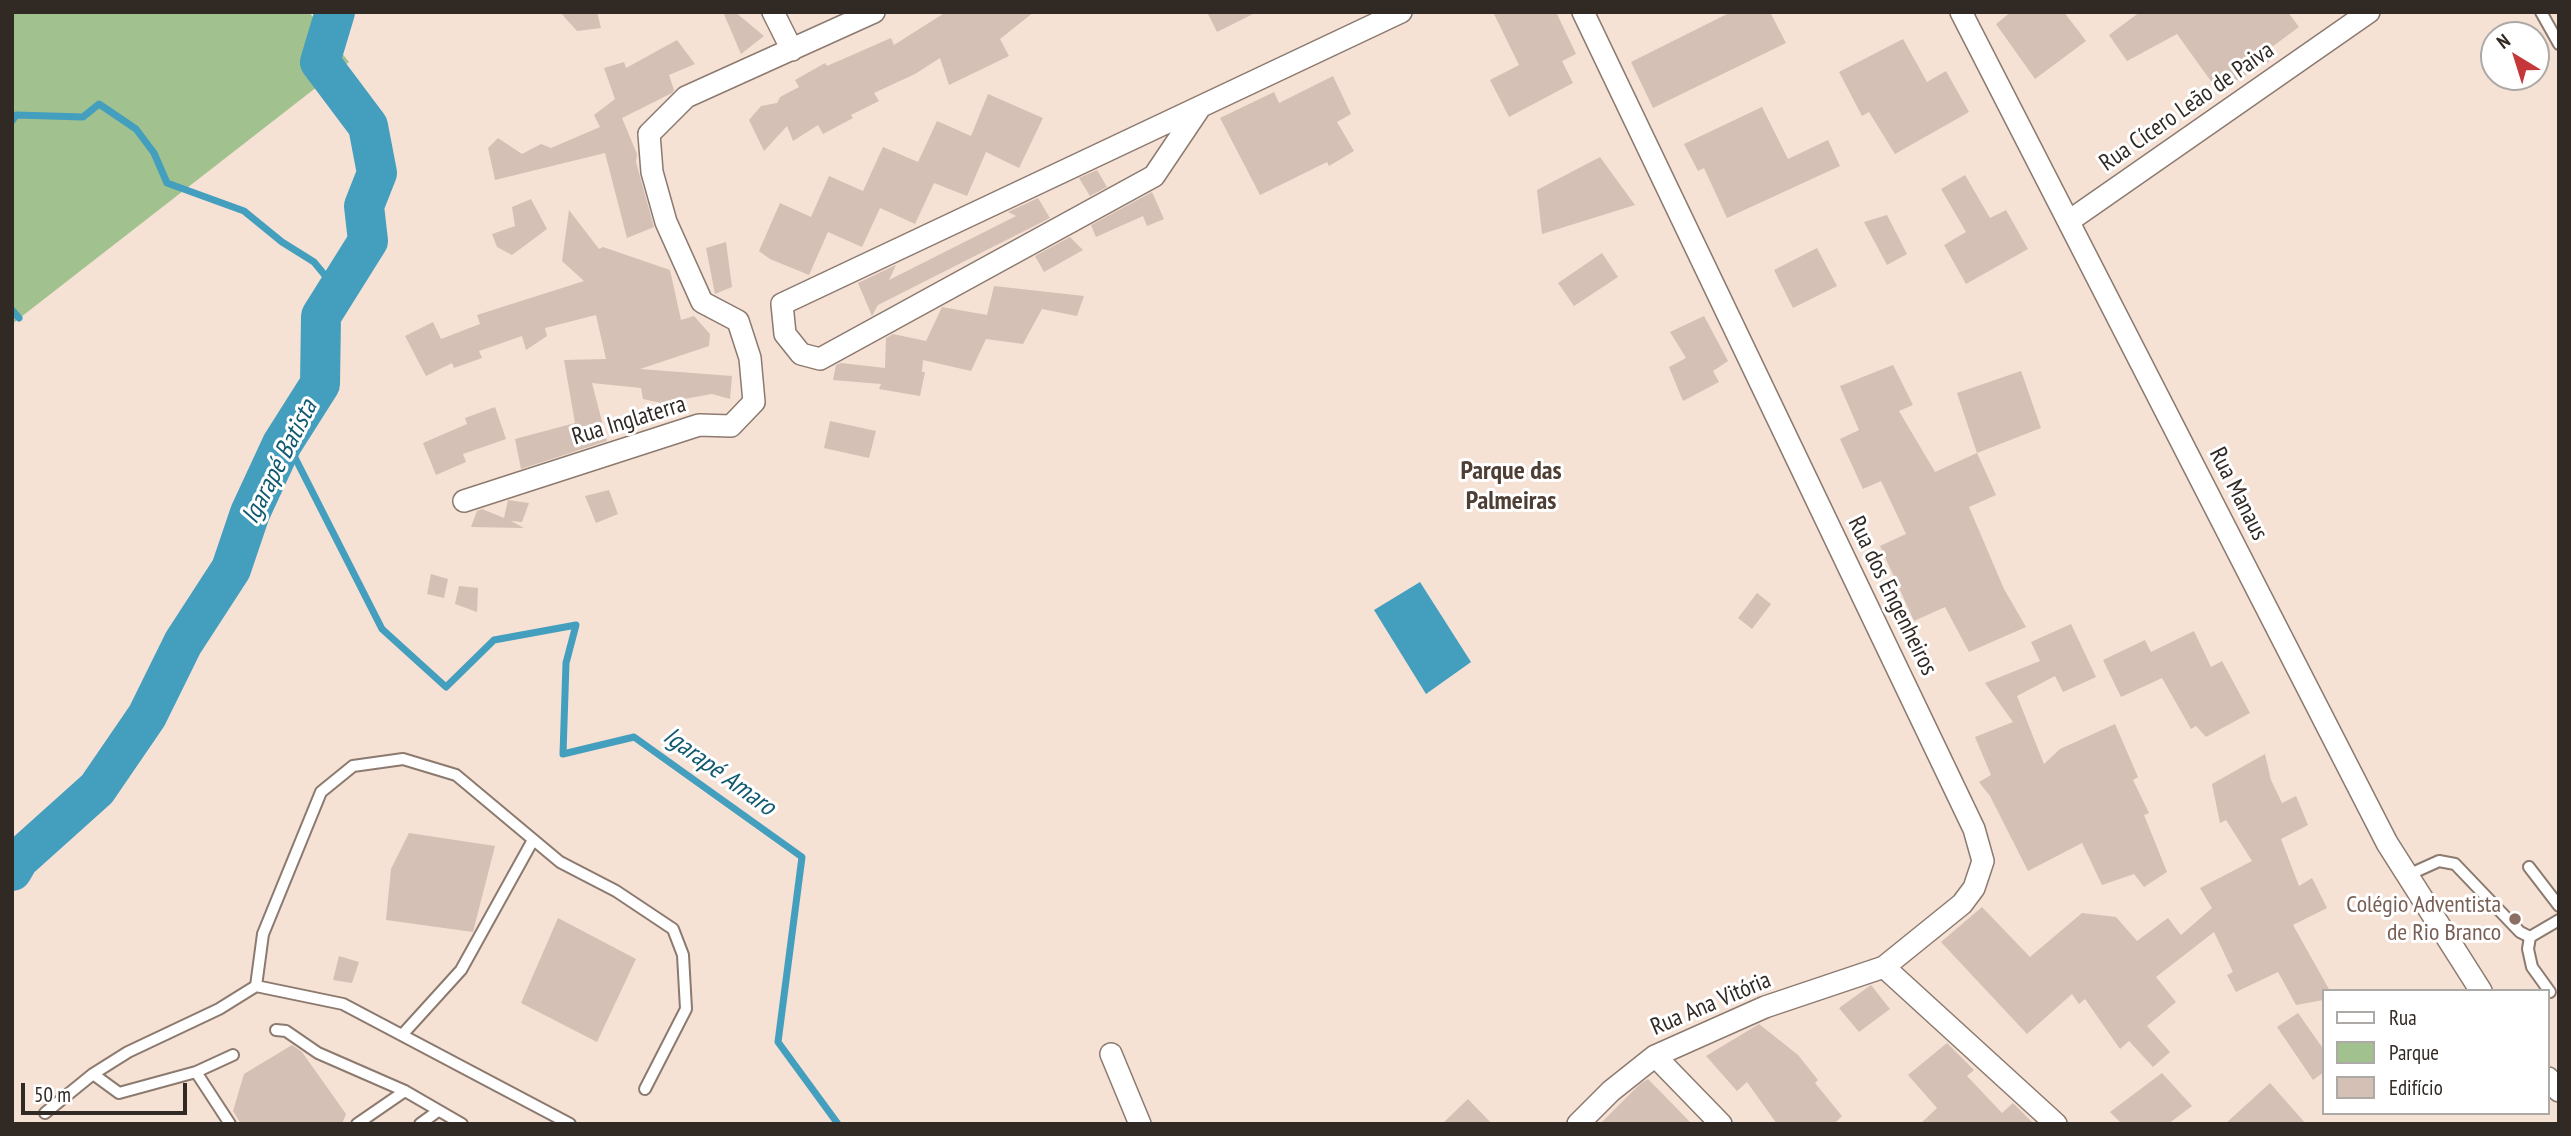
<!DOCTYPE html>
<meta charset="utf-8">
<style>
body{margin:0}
#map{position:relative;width:2571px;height:1136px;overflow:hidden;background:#f6e1d5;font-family:"PT Sans Narrow",sans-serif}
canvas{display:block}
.frame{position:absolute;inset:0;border:14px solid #312924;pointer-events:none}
.legend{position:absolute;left:2322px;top:989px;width:228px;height:126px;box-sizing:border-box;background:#fff;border:2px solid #ada9a7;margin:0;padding:9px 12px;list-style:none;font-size:21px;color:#312924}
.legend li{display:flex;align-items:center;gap:14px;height:35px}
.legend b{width:35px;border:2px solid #ada9a7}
.north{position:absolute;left:2480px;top:21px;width:70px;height:70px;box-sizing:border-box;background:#fff;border:2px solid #ada9a7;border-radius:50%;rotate:322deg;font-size:19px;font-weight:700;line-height:28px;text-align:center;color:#312924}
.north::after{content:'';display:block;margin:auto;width:24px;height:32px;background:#c63739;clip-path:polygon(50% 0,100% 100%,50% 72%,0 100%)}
.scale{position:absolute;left:21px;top:1083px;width:166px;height:32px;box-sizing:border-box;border:4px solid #312924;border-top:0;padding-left:9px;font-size:21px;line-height:24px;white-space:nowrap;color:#312924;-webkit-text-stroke:5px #fff;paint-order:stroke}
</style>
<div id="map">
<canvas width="2571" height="1136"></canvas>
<div class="frame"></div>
<ul class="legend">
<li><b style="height:9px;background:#fff"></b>Rua</li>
<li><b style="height:19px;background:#a1c28e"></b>Parque</li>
<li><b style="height:19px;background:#d4c0b4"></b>Edifício</li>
</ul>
<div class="north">N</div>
<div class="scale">50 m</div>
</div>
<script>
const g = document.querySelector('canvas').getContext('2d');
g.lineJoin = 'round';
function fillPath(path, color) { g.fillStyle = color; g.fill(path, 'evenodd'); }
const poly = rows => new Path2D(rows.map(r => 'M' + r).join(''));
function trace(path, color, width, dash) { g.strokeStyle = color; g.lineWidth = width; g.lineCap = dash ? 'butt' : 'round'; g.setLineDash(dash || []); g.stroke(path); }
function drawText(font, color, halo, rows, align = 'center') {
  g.font = font + ' "PT Sans Narrow",sans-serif'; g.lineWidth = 6; g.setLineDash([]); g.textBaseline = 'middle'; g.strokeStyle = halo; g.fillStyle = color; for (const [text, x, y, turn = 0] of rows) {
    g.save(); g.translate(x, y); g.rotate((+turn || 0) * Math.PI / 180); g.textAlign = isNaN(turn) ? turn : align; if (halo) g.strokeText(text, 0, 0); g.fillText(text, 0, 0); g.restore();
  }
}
const green = poly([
 [12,12,309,12,349,62,12,324]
]);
const water = poly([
 [1420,582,1471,662,1426,694,1374,610]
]);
const stream = poly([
 [12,121,16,115,83,117,99,104,136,129,154,153,167,183,244,211,282,242,314,262,337,290],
 [12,310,19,318],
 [286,440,382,629,446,687,494,640,576,625,566,663,563,754,634,737,802,857,778,1042,838,1124]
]);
const river = poly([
 [12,871,19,859,97,789,147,716,183,643,231,569,250,513,282,444,320,384,321,316,368,241,364,206,377,173,368,126,320,62,335,12]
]);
const building = poly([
 [560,12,597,12,601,28,577,31],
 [723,12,735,12,764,36,741,54],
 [946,12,1034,12,1000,39,1009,56,949,85,940,58,915,74,874,93,879,101,851,115,853,118,823,134,818,125,793,141,787,126,764,151,749,120,761,106,777,103,780,97,799,87,795,80,825,63,827,66,891,38,894,45],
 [1207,12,1257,12,1217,32],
 [1493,12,1556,12,1576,54,1562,61,1573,83,1509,117,1490,80,1519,65],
 [1731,12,1770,12,1786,43,1653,108,1631,62],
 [2011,12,2064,12,2086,41,2035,79,1996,24],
 [2140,12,2288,12,2299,27,2265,52,2270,61,2218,91,2177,34,2127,61,2109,35],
 [1903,39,1927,82,1946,71,1969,112,1895,154,1869,112,1862,116,1839,72],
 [677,40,695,64,669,75,674,90,672,93,622,118,637,154,636,162,654,227,627,238,605,153,495,180,488,148,498,138,522,154,541,144,551,148,600,127,594,115,615,99,604,68,624,62,626,68],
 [1333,76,1351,114,1337,122,1354,151,1329,166,1327,162,1260,195,1220,118,1274,92,1279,103],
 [988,94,1043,118,1019,168,986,152,967,196,934,183,915,224,880,208,862,247,828,232,809,275,770,259,759,251,780,203,811,217,829,176,863,191,883,147,918,162,937,121,971,136],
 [1762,107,1788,159,1828,140,1840,166,1727,218,1704,168,1698,171,1684,144],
 [1600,157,1635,205,1542,234,1537,190],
 [1097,170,1107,187,1090,196,1079,178],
 [1965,175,1990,218,2006,210,2028,249,1966,284,1944,245,1966,232,1941,189],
 [1152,192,1164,219,1147,226,1143,216,1096,237,1091,225],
 [1038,198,1050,218,878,305,872,316,858,283,896,265,889,280,1016,216,1008,212],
 [531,199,547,229,512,255,497,247,492,234,515,226,512,207],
 [569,210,599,249,603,247,670,270,681,320,694,316,710,334,709,346,640,369,732,376,730,399,712,394,661,403,643,399,641,388,592,383,607,441,521,469,515,439,575,423,564,360,606,359,596,315,545,328,547,336,526,350,522,336,479,351,482,358,454,368,452,363,426,376,405,336,433,322,441,339,480,324,477,315,584,281,562,261],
 [1887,215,1907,254,1887,265,1864,222],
 [1070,237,1083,250,1044,272,1035,256],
 [726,242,732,287,715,294,706,248],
 [1817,248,1837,286,1793,308,1774,270],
 [1602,253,1618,277,1574,306,1558,283],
 [994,286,1084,296,1077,316,1042,309,1023,344,986,339,971,371,923,360,922,372,925,372,920,396,879,389,881,384,833,380,836,365,841,363,885,368,886,338,893,334,926,341,942,307,987,315],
 [1704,316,1728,361,1713,371,1719,382,1683,401,1669,367,1686,358,1670,332],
 [1893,365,1913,405,1899,411,1935,472,1977,453,1996,495,1969,507,2004,589,2026,627,1969,652,1945,607,1914,621,1880,546,1906,534,1881,481,1863,489,1840,439,1859,430,1840,386],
 [2021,371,2041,428,1977,453,1957,393],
 [495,407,506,439,463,454,466,462,436,475,423,443,467,424,465,418],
 [830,421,876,431,869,458,824,448],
 [609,490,618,514,596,523,585,496],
 [508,500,529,503,522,522,511,521,524,528,471,527,477,511,482,509,504,518],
 [431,574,448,579,444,598,427,594],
 [459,586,478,588,477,612,455,604],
 [1757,593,1771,604,1752,629,1738,618],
 [2071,624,2096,677,2063,692,2055,676,2017,696,2044,764,2060,749,2115,724,2138,777,2133,780,2149,813,2144,815,2167,872,2144,887,2134,874,2102,885,2082,843,2028,871,1990,796,1979,782,1991,775,1975,737,2013,722,1985,683,2040,661,2031,642],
 [2194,631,2211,667,2222,661,2250,713,2206,737,2196,726,2191,729,2162,678,2121,697,2103,660,2145,640,2151,652],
 [2265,754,2271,780,2282,803,2296,796,2308,825,2281,839,2299,886,2312,878,2327,908,2293,925,2330,991,2324,991,2323,1000,2296,1005,2278,972,2236,992,2227,975,2233,972,2214,932,2156,977,2176,1002,2147,1026,2170,1052,2153,1067,2129,1041,2120,1049,2085,999,2079,1004,2072,994,2027,1034,1941,942,1982,907,2030,957,2082,913,2116,917,2137,941,2168,918,2181,935,2212,908,2200,888,2252,861,2226,820,2220,823,2212,784],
 [409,833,495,846,473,932,386,920,391,869],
 [558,918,636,959,597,1042,521,1003],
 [339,956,359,962,352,983,333,980],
 [1871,985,1890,1009,1859,1032,1839,1008],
 [2298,1013,2324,1050,2324,1072,2313,1080,2277,1027],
 [1759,1024,1798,1055,1818,1080,1815,1083,1842,1116,1834,1124,1777,1124,1747,1082,1737,1091,1706,1056],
 [1947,1043,1974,1070,1967,1076,2002,1113,2013,1103,2034,1124,1920,1124,1937,1108,1908,1075],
 [292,1045,302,1052,346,1114,342,1124,241,1124,233,1111,244,1074],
 [2162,1073,2192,1106,2168,1124,2122,1124,2110,1112],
 [1648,1079,1692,1124,1600,1124,1640,1084],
 [2270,1083,2306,1124,2225,1124],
 [1468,1099,1492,1124,1442,1124]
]);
const service = poly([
 [2541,12,2559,44],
 [2529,867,2559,906],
 [2408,875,2439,861,2455,864,2520,932,2530,937,2559,920],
 [2530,937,2528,949,2532,967,2550,992],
 [256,986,263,934,321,792,353,766,403,759,456,775,560,862,616,891,673,929,683,955,686,1009,645,1089],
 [276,1030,286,1031,318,1053,405,1091,462,1124],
 [402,1035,461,970,533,840],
 [196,1072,230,1124],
 [93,1074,119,1093,196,1072,233,1055],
 [45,1113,93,1074,128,1052,219,1009,256,986,343,1004,570,1124],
 [357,1124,405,1091],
 [420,1124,438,1111]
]);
const minor = poly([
 [773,12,792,50],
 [1583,12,1974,829,1983,861,1974,888,1962,904,1884,967,2056,1124],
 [1961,12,2387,843,2481,991],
 [1199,109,1154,176,820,359,801,354,785,334,782,304,1401,12],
 [2069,221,2369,12],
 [464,501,699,425,731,426,754,402,750,358,738,321,702,302,666,222,652,172,649,134,686,97,874,12],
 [1111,1054,1140,1124],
 [1655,1056,1721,1124],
 [2548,1078,2559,1091],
 [1578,1124,1611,1091,1655,1056,1765,1007,1884,967]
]);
const markers = [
 [2515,919,7,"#8d6e63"]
];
const streetNames = [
 ["Rua Cícero Leão de Paiva",2187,107,-35],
 ["Rua Inglaterra",629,421,-17],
 ["Rua Manaus",2238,494,63],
 ["Rua dos Engenheiros",1892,596,64],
 ["Rua Ana Vitória",1711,1004,-23]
];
const educationNames = [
 ["Colégio Adventista",2501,905],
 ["de Rio Branco",2501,933]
];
const waterNames = [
 ["Igarapé Batista",280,462,-63],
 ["Igarapé Amaro",719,772,36]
];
const neighbourhoodNames = [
 ["Parque das",1511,472],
 ["Palmeiras",1511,502]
];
fillPath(green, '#a1c28e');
fillPath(water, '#449fbe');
trace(stream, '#449fbe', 7);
trace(river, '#449fbe', 40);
fillPath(building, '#d4c0b4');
trace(service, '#8c7a6f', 14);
trace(minor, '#8c7a6f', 24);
trace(service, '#fff', 10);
trace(minor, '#fff', 21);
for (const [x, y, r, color] of markers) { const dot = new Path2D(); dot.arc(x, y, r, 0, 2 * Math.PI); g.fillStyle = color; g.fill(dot); trace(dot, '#fff', 2.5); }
drawText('24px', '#312924', '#fff', streetNames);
drawText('24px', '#785e54', '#fff', educationNames, 'right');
drawText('italic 26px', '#115a70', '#fff', waterNames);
drawText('bold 26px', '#4f3e34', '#fff', neighbourhoodNames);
</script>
